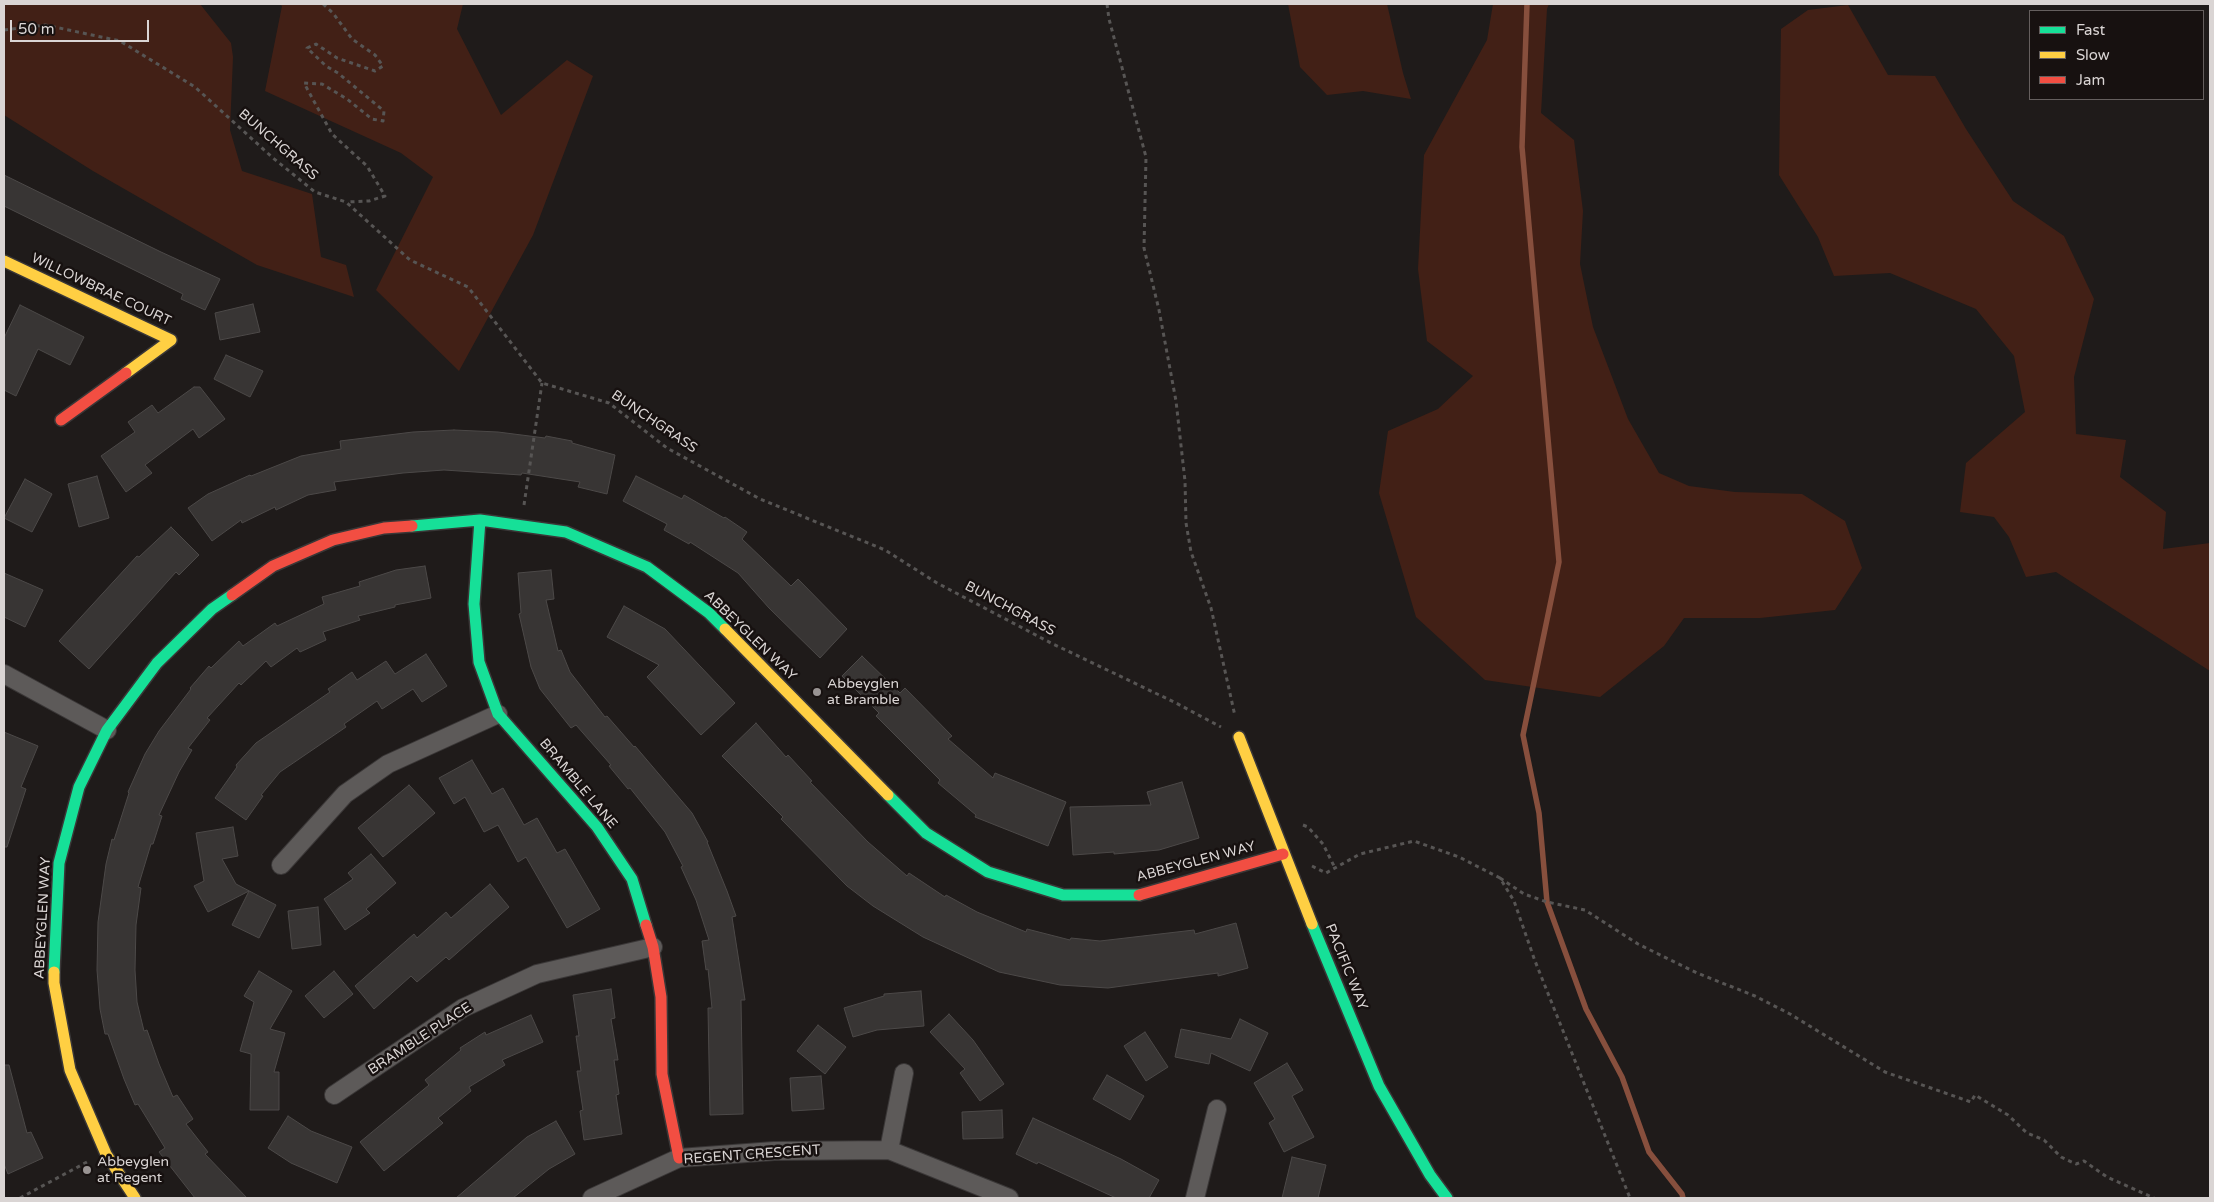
<!DOCTYPE html>
<style>
body{margin:0}
#map{position:relative;width:2214px;height:1202px;overflow:hidden;background:#1f1b1a;font-family:"Varela Round",sans-serif}
canvas{display:block}
.frame{position:absolute;inset:0;border:5px solid #dad5d4;pointer-events:none}
.legend{position:absolute;left:2029px;top:10px;width:175px;height:90px;box-sizing:border-box;background:#171110;border:1px solid #655f5e;margin:0;padding:6px 9px;list-style:none;font-size:15px;color:#dad5d4}
.legend li{display:flex;align-items:center;gap:10px;height:25px}
.legend b{width:25px;border:1px solid #655f5e}
.scale{position:absolute;left:10px;top:20px;width:139px;height:22px;box-sizing:border-box;border:2px solid #dad5d4;border-top:0;padding-left:6px;font-size:15px;line-height:18px;white-space:nowrap;color:#dad5d4;-webkit-text-stroke:4px #171110;paint-order:stroke}
</style>
<div id="map">
<canvas width="2214" height="1202"></canvas>
<div class="frame"></div>
<ul class="legend">
<li><b style="height:6px;background:#16e098"></b>Fast</li>
<li><b style="height:6px;background:#ffcf43"></b>Slow</li>
<li><b style="height:6px;background:#f24e42"></b>Jam</li>
</ul>
<div class="scale">50 m</div>
</div>
<script>
const g = document.querySelector('canvas').getContext('2d');
g.lineJoin = 'round';
function fillPath(path, color) { g.fillStyle = color; g.fill(path, 'evenodd'); }
const poly = rows => new Path2D(rows.map(r => 'M' + r).join(''));
function trace(path, color, width, dash) { g.strokeStyle = color; g.lineWidth = width; g.lineCap = dash ? 'butt' : 'round'; g.setLineDash(dash || []); g.stroke(path); }
function drawText(font, color, halo, rows, align = 'center') {
  g.font = font + ' "Varela Round",sans-serif'; g.lineWidth = 5; g.setLineDash([]); g.textBaseline = 'middle'; g.strokeStyle = halo; g.fillStyle = color; for (const [text, x, y, turn = 0] of rows) {
    g.save(); g.translate(x, y); g.rotate((+turn || 0) * Math.PI / 180); g.textAlign = isNaN(turn) ? turn : align; if (halo) g.strokeText(text, 0, 0); g.fillText(text, 0, 0); g.restore();
  }
}
const green = poly([
 [4,4,200,4,231,43,233,57,230,130,242,171,312,194,321,257,346,265,354,297,257,265,93,171,4,115],
 [280,4,463,4,457,29,501,115,567,60,593,76,533,235,459,371,376,290,433,177,401,153,265,91,282,6],
 [1288,4,1387,4,1403,73,1411,99,1363,91,1327,95,1300,67],
 [1493,4,1549,4,1547,9,1541,113,1574,140,1583,211,1580,264,1593,327,1628,419,1659,473,1689,486,1735,492,1802,494,1845,521,1862,568,1835,610,1760,618,1684,618,1664,646,1600,697,1485,680,1416,617,1379,493,1388,431,1438,409,1473,376,1427,341,1418,269,1424,155,1487,40],
 [1848,5,1888,75,1935,76,1966,129,2013,201,2064,236,2094,299,2074,377,2076,434,2126,440,2120,477,2166,512,2163,549,2210,543,2210,671,2056,572,2026,577,2009,537,1994,517,1960,512,1966,463,2025,412,2014,356,1976,309,1890,273,1834,276,1818,237,1779,175,1781,29,1808,10]
]);
const stream = poly([
 [1527,4,1522,147,1559,562,1523,735,1539,813,1547,902,1586,1009,1622,1077,1649,1152,1682,1194,1683,1198]
]);
const building = poly([
 [4,175,161,252,220,279,205,310,181,299,183,294,4,206,4,175],
 [253,304,260,332,220,340,215,313,253,304],
 [20,305,84,337,70,365,38,349,16,396,4,390,4,338,20,305],
 [226,355,263,371,250,397,214,379,226,355],
 [194,387,200,387,225,419,199,438,193,429,145,465,152,473,126,492,101,456,135,432,128,422,152,405,158,413,194,387],
 [454,430,498,432,545,438,546,436,572,441,572,443,615,455,607,494,578,487,580,482,522,473,521,475,444,470,403,473,334,482,336,490,308,495,276,510,275,507,242,523,241,520,212,541,188,508,208,494,250,475,251,476,301,456,341,449,340,441,413,432,454,430],
 [97,476,109,518,79,527,68,484,97,476],
 [636,476,682,499,684,495,724,518,725,517,747,532,742,539,791,586,798,579,847,629,820,658,769,608,738,573,690,542,689,544,664,530,667,524,623,501,636,476],
 [25,479,52,494,32,532,4,518,25,479],
 [171,527,199,555,179,575,176,572,89,669,59,641,137,556,139,557,171,527],
 [425,566,431,598,395,605,395,607,358,616,360,620,323,632,326,640,300,652,297,648,271,667,266,661,241,685,239,683,207,718,210,720,188,748,192,750,179,772,159,815,162,816,153,844,151,844,138,887,141,888,136,925,135,970,137,1002,144,1031,147,1030,159,1064,173,1097,177,1095,193,1119,186,1124,208,1152,205,1154,247,1198,195,1198,159,1152,165,1148,138,1104,135,1105,124,1079,108,1034,105,1034,100,1009,97,970,98,922,106,864,112,839,114,840,129,793,128,792,145,754,159,731,191,689,190,688,209,666,211,668,239,641,243,646,275,623,277,626,324,604,322,597,360,586,359,582,396,570,425,566],
 [551,570,554,599,546,600,558,651,561,650,570,672,605,717,607,716,634,747,635,746,692,813,708,842,707,842,727,891,736,916,732,917,745,1000,741,1000,743,1114,710,1115,708,1008,712,1008,708,969,706,970,702,941,709,940,696,900,681,867,683,866,665,832,630,788,628,789,609,766,611,765,576,725,571,728,540,689,531,667,519,614,521,613,518,573,551,570],
 [4,573,43,590,25,627,4,617,4,573],
 [624,606,665,629,735,703,701,735,647,677,659,665,607,637,624,606],
 [426,654,447,686,422,702,413,689,382,709,377,701,344,724,346,727,280,772,261,795,263,796,246,820,215,798,237,767,236,765,256,743,330,692,328,689,352,672,357,680,386,661,395,674,426,654],
 [862,656,900,693,905,688,952,736,948,739,993,778,995,773,1066,802,1048,846,975,817,976,815,938,783,940,780,876,716,879,713,842,676,862,656],
 [756,723,786,757,788,755,812,781,810,782,868,842,907,876,909,873,945,897,946,895,977,912,1026,932,1027,929,1070,940,1071,938,1100,941,1194,930,1195,934,1236,923,1248,968,1218,976,1218,973,1108,988,1060,985,999,972,923,937,873,906,847,886,781,819,783,817,722,756,756,723],
 [4,732,38,746,21,787,26,789,7,847,4,847,4,732],
 [472,760,492,794,503,788,524,825,537,818,557,853,565,849,600,909,567,928,526,857,518,862,498,825,484,832,465,797,454,804,439,778,472,760],
 [1182,782,1199,838,1159,850,1114,854,1114,852,1073,855,1070,807,1151,805,1147,792,1182,782],
 [409,785,435,813,383,857,358,828,409,785],
 [233,827,238,856,222,859,236,884,276,905,259,938,232,925,249,891,208,912,194,886,204,881,196,833,233,827],
 [371,854,396,883,366,909,370,913,345,930,324,899,353,879,348,873,371,854],
 [490,884,509,907,449,960,446,957,417,982,411,976,374,1009,355,986,414,934,417,938,446,912,451,918,490,884],
 [318,907,321,945,292,949,288,911,318,907],
 [259,971,292,991,270,1029,285,1033,274,1072,279,1072,279,1110,250,1110,251,1054,240,1051,254,1002,244,996,259,971],
 [334,971,353,994,324,1018,305,996,334,971],
 [611,989,615,1018,611,1019,618,1060,614,1060,619,1094,616,1095,622,1134,584,1140,580,1111,583,1110,577,1071,581,1071,576,1036,579,1036,573,995,611,989],
 [921,991,924,1026,877,1030,853,1037,844,1008,884,996,884,994,921,991],
 [949,1014,973,1040,1004,1084,980,1101,960,1073,965,1069,930,1032,949,1014],
 [531,1015,543,1042,502,1060,505,1065,469,1087,471,1091,438,1118,443,1123,384,1171,360,1142,429,1085,425,1080,461,1050,460,1048,485,1032,486,1035,531,1015],
 [1240,1019,1268,1033,1250,1071,1211,1053,1209,1064,1175,1057,1181,1029,1231,1039,1240,1019],
 [818,1025,846,1047,825,1074,797,1051,818,1025],
 [1145,1032,1168,1067,1146,1081,1124,1046,1145,1032],
 [1287,1063,1303,1090,1292,1096,1314,1137,1284,1152,1269,1123,1275,1119,1254,1083,1287,1063],
 [4,1065,9,1065,27,1133,31,1132,43,1158,8,1174,4,1164,4,1065],
 [1107,1075,1144,1096,1130,1120,1093,1099,1107,1075],
 [821,1076,824,1109,792,1111,790,1078,821,1076],
 [1002,1110,1003,1138,963,1139,962,1112,1002,1110],
 [288,1116,311,1131,352,1147,337,1183,291,1163,268,1148,288,1116],
 [1033,1118,1121,1159,1159,1180,1149,1198,1116,1198,1038,1162,1037,1164,1016,1154,1033,1118],
 [556,1121,575,1154,549,1169,513,1198,456,1198,527,1137,556,1121],
 [1292,1157,1326,1165,1318,1198,1282,1198,1292,1157]
]);
const path = poly([
 [323,4,333,13,352,39,375,55,383,66,375,71,337,58,316,44,307,48,326,66,338,73,384,111,383,121,372,119,347,99,322,84,304,83,332,134,367,166,385,196,369,201,347,202],
 [1107,4,1109,19,1146,157,1144,248,1159,310,1176,401,1185,481,1186,523,1191,552,1211,608,1235,716],
 [4,30,45,25,120,41,195,87,273,158,315,192,346,202,410,260,468,287,542,383,609,403,667,448,760,499,885,550,937,583,1051,643,1176,703,1221,727],
 [524,505,542,383],
 [1303,825,1308,827,1323,844,1335,868],
 [1312,866,1326,873,1360,854,1414,841,1459,857,1500,878,1514,901,1535,961,1630,1198],
 [1500,878,1524,894,1547,902,1585,910,1638,944,1697,973,1755,996,1790,1014,1885,1072,1971,1102,1975,1095,2008,1115,2027,1133,2044,1140,2061,1157,2076,1164,2084,1161,2107,1177,2154,1198],
 [20,1198,87,1162]
]);
const street = poly([
 [4,674,107,730],
 [281,865,345,794,388,764,498,714],
 [334,1095,463,1008,537,974,653,947],
 [889,1150,904,1073],
 [592,1198,679,1158,774,1151,889,1150,1009,1198],
 [1195,1198,1217,1109]
]);
const fast = poly([
 [480,520,474,604,479,662,498,714,597,827,632,879,646,925],
 [412,526,480,520,566,532,647,567,709,613,725,629],
 [888,795,926,833,988,872,1063,895,1139,895],
 [1312,924,1379,1086,1430,1175,1447,1198],
 [54,972,59,863,79,787,107,730,157,663,212,609,232,595]
]);
const slow = poly([
 [4,261,171,340,126,373],
 [725,629,888,795],
 [1239,737,1312,924],
 [54,972,54,983,70,1070,106,1154,135,1198]
]);
const jam = poly([
 [61,420,126,373],
 [232,595,273,566,333,540,384,528,412,526],
 [1139,895,1283,854],
 [646,925,653,947,661,997,662,1074,679,1158]
]);
const markers = [
 [817,692,5,"#999493"],
 [87,1170,5,"#999493"]
];
const streetNames = [
 ["BUNCHGRASS",278,145,41],
 ["WILLOWBRAE COURT",101,290,25],
 ["BUNCHGRASS",654,422,34],
 ["BUNCHGRASS",1010,609,28],
 ["ABBEYGLEN WAY",750,636,44],
 ["BRAMBLE LANE",578,784,50],
 ["ABBEYGLEN WAY",1196,862,-15],
 ["ABBEYGLEN WAY",43,918,-87],
 ["PACIFIC WAY",1346,967,68],
 ["BRAMBLE PLACE",420,1039,-33],
 ["REGENT CRESCENT",752,1155,-4]
];
const poiNames = [
 ["Abbeyglen",827,684],
 ["at Bramble",827,700],
 ["Abbeyglen",97,1162],
 ["at Regent",97,1178]
];
fillPath(green, '#422016');
trace(stream, '#874f3d', 5.5);
fillPath(building, '#383534');
trace(building, '#4c4948', 1);
trace(street, '#3a3737', 20);
trace(fast, '#3a3737', 14);
trace(slow, '#3a3737', 14);
trace(jam, '#3a3737', 14);
trace(path, '#575554', 3, [4, 4]);
trace(street, '#5d5a59', 18);
trace(fast, '#16e098', 11);
trace(slow, '#ffcf43', 11);
trace(jam, '#f24e42', 11);
for (const [x, y, r, color] of markers) { const dot = new Path2D(); dot.arc(x, y, r, 0, 2 * Math.PI); g.fillStyle = color; g.fill(dot); trace(dot, '#171110', 2); }
drawText('14px', '#dad5d4', '#171110', streetNames);
drawText('14px', '#dad5d4', '#171110', poiNames, 'left');
</script>
